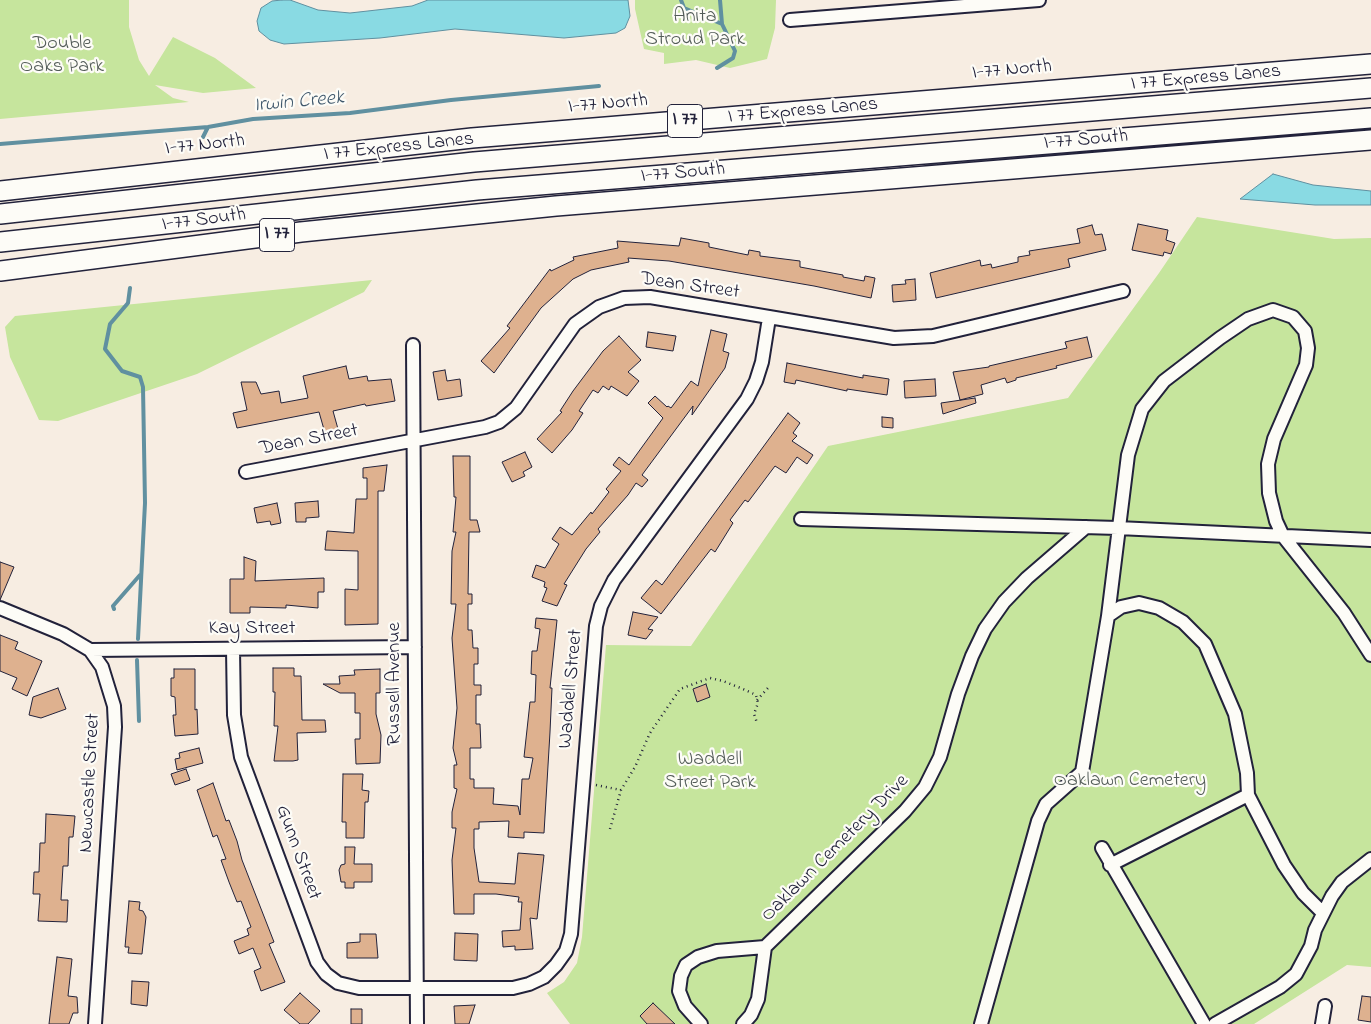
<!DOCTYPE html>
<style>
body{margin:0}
canvas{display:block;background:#f7ede2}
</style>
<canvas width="1371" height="1024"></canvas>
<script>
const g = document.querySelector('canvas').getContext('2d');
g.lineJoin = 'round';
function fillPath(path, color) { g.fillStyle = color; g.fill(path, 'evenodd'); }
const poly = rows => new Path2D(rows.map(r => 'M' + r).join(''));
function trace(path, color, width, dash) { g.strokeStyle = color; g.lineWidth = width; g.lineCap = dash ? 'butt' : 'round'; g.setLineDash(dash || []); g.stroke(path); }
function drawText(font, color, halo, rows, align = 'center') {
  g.font = font + ' "Indie Flower",sans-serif'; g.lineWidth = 4.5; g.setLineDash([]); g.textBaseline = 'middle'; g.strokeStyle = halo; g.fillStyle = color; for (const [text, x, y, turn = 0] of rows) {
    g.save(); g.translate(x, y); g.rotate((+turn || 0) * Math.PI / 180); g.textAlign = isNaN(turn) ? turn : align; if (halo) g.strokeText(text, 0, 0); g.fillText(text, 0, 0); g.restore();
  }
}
const green = poly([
 [0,0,129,0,129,27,139,60,149,76,173,37,215,58,256,88,203,93,155,85,173,98,189,102,0,119],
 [635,0,776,0,775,28,767,59,730,68,696,60,664,64,664,53,644,49,635,9],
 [1197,217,1334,239,1371,238,1371,967,1347,965,1254,1024,570,1024,547,993,564,982,577,963,582,937,606,645,691,646,828,446,1068,398,1159,273],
 [372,280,364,292,197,374,58,421,39,420,10,357,5,327,15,316]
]);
const water = poly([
 [282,0,290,0,318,10,350,13,412,6,428,0,628,0,630,16,625,28,616,33,564,38,455,29,380,38,284,44,270,40,259,31,257,21,261,8,272,1,282,0],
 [1273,174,1313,185,1371,191,1371,205,1315,205,1240,199,1273,174]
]);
const stream = poly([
 [681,0,684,8,722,24],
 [717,68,733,58,735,51,722,24,720,0],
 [203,137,208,127],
 [0,144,208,127,253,119,350,113,451,100,599,86],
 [130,288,128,303,110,324,105,349,122,371,140,377,143,387,145,503,138,639],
 [114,609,113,606,140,575],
 [137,660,139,721]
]);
const building = poly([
 [1138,224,1168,230,1166,240,1175,243,1171,254,1164,252,1163,256,1132,250,1138,224],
 [1092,225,1095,235,1102,234,1106,250,1068,259,1070,267,936,298,930,273,980,260,981,266,991,264,992,268,1018,262,1018,257,1030,255,1029,251,1080,243,1077,229,1092,225],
 [681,238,709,243,709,247,748,255,749,250,760,252,760,256,800,261,800,267,843,275,843,277,864,281,865,276,875,278,871,298,814,286,669,261,628,258,629,262,591,270,573,279,541,308,494,373,481,361,510,328,507,326,550,269,551,271,574,260,573,257,618,248,617,241,679,246,681,238],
 [915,279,916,300,893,302,892,285,906,284,905,280,915,279],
 [711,330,727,334,723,351,729,353,725,368,692,415,693,406,642,475,648,480,642,487,636,483,628,495,598,529,600,532,586,549,564,584,567,585,557,606,542,601,547,588,544,587,545,582,532,577,536,565,545,568,559,544,552,539,560,527,572,535,591,512,592,514,609,492,606,489,621,471,613,465,619,457,629,465,663,418,648,403,655,396,667,407,668,406,671,408,691,381,698,386,711,330],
 [648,332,676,336,673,351,646,347,648,332],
 [619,336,641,360,628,372,639,381,627,396,611,386,609,390,603,386,598,393,593,390,579,411,583,413,572,430,552,453,537,439,562,412,560,411,573,391,603,351,619,336],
 [1087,337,1092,357,1056,366,1057,368,1016,378,1016,380,1007,383,1005,378,981,385,983,394,960,400,953,372,989,367,989,366,1067,348,1065,342,1087,337],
 [787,363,863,378,863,375,889,379,887,395,847,389,847,391,796,380,795,384,784,382,787,363],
 [346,366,349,379,367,376,368,381,391,379,395,401,366,406,365,404,333,411,338,429,325,433,319,412,237,428,233,413,247,410,241,382,256,382,261,394,279,391,281,403,308,398,303,376,346,366],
 [445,370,447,381,460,379,462,396,438,400,433,372,445,370],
 [935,379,936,396,905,398,904,381,935,379],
 [975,398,976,403,943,414,941,403,975,398],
 [788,413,800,423,793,433,797,436,792,441,813,455,807,464,797,457,786,473,775,466,748,502,745,500,730,520,733,523,715,552,711,549,661,614,641,598,656,580,662,585,788,413],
 [882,417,893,418,893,428,882,427,882,417],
 [525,452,532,467,523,472,525,476,512,482,502,462,525,452],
 [453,456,470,456,470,520,477,520,480,532,469,532,468,594,472,594,472,604,468,604,468,630,472,630,473,648,478,648,478,664,474,664,474,685,481,685,481,695,476,695,476,724,480,724,481,748,470,748,470,779,474,779,474,788,494,788,493,804,518,806,520,815,522,779,529,779,533,758,524,757,530,702,535,702,536,675,531,674,532,651,537,651,540,629,535,628,536,618,557,620,550,688,552,688,550,732,544,833,524,832,524,838,508,837,509,821,479,822,479,829,474,829,474,848,479,882,515,884,518,853,544,855,537,919,530,918,533,949,515,950,515,946,503,947,502,931,520,930,522,902,518,902,519,897,496,894,474,894,474,914,454,914,452,860,456,828,452,828,452,812,457,789,454,788,454,765,457,765,453,748,457,708,452,638,456,604,451,604,452,551,456,532,453,532,456,497,454,497,453,456],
 [387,465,384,491,378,491,378,624,345,625,345,589,358,590,358,551,325,550,327,531,354,533,356,499,367,499,367,478,363,478,363,468,387,465],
 [318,501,319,517,306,518,306,522,296,522,295,503,318,501],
 [277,503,281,523,271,525,270,521,257,523,254,508,277,503],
 [244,557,256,561,255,581,324,578,324,592,318,592,318,608,286,605,286,608,250,607,250,613,230,613,230,579,244,579,244,557],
 [0,562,14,567,0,600,0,562],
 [633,612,658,617,648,629,653,630,646,639,628,635,633,612],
 [0,635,18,642,15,649,42,661,27,696,12,689,17,678,0,671,0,635],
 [273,668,294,668,294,676,301,676,302,720,325,720,326,732,297,733,298,760,293,761,274,761,278,726,274,726,275,692,273,692,273,668],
 [174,669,195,669,195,710,197,709,198,734,175,736,173,715,176,715,175,697,171,696,171,678,174,678,174,669],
 [380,669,380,693,376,693,376,714,381,735,380,763,356,764,355,739,360,739,360,713,355,713,355,693,340,693,323,684,340,684,339,676,355,675,354,670,380,669],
 [706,684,710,697,697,702,693,689,706,684],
 [58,688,66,709,41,718,29,715,33,697,58,688],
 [199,748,203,763,177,770,175,759,180,758,179,753,199,748],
 [186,769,190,780,175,785,171,774,186,769],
 [343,774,363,774,362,790,369,791,368,802,365,802,364,838,346,838,346,822,342,822,343,774],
 [213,783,226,821,229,820,237,841,242,860,274,942,269,944,285,982,261,991,254,971,261,968,253,948,239,954,234,941,249,935,247,929,251,927,241,901,237,902,229,882,221,860,226,859,217,835,213,837,197,790,213,783],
 [46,814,75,816,73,837,69,837,68,866,63,866,61,900,68,900,67,922,38,921,40,894,33,894,34,872,39,872,40,843,45,843,46,814],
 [345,847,355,847,354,864,372,864,372,882,354,882,354,888,345,888,345,882,341,882,339,870,341,865,345,864,345,847],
 [129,901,140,902,139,910,143,911,146,917,142,954,128,953,129,947,125,947,129,901],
 [455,933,478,934,477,961,454,960,455,933],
 [360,934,376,934,378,958,347,958,347,943,360,942,360,934],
 [57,957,72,959,68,996,77,997,78,1013,73,1013,69,1024,49,1024,57,957],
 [132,981,149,982,147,1006,131,1004,132,981],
 [300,993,320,1011,308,1024,300,1024,284,1010,300,993],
 [1362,996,1371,997,1371,1022,1358,1020,1362,996],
 [653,1003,675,1024,647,1024,640,1016,653,1003],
 [475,1005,469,1024,455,1024,454,1006,475,1005],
 [351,1009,362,1009,362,1024,351,1024,351,1009]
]);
const path = poly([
 [757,700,768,688],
 [596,785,621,790],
 [610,829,621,790,635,767,650,733,680,689,710,678,723,681,743,689,756,695,758,703,754,714,757,723]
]);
const minor = poly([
 [790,20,1039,0],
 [413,345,417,1024],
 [246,472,485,427,499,422,516,408,575,324,599,307,624,298,650,297,894,338,933,336,1123,291],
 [801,519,1118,528,1371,540],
 [0,608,63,634,90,650,102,667,114,706,115,727,95,1024],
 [1108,616,1121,607,1139,603,1159,608,1183,622,1205,644,1235,714,1247,773,1248,795,1110,865],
 [233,649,234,715,241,757,317,962,326,974,338,983,359,988,513,988,529,984,544,977,556,965,566,951,571,934,596,626,601,606,614,580,747,399,756,381,762,362,769,318],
 [90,650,415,647],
 [1248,795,1284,865,1303,893,1323,913],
 [1102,848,1204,1024],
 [701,1024,685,1006,679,991,681,976,686,965,698,957,717,951,765,947,905,811,925,787,940,757,958,694,972,656,985,629,1004,602,1027,578,1086,527],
 [743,1024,751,1015,758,999,765,947],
 [981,1024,1038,821,1046,804,1082,772,1108,616,1128,455,1142,409,1164,381,1220,338,1248,319,1273,310,1293,317,1305,331,1308,348,1306,365,1274,439,1268,464,1269,493,1276,521,1283,536,1344,613,1371,655],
 [1215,1024,1280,987,1296,974,1311,946,1315,930,1332,896,1342,882,1371,859],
 [1322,1024,1325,1006]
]);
const highway = poly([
 [0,191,472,138,1371,64],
 [0,214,474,162,1371,88],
 [0,242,477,190,1371,118],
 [0,271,301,232,556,206,1371,140]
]);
const shields = [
 [685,121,35],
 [277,235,35]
];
const shieldNames = [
 ["I 77",685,121],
 ["I 77",277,235]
];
const parkNames = [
 ["Anita",695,18],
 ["Stroud Park",695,41],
 ["Double",62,45],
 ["Oaks Park",62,68],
 ["Waddell",710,761],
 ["Street Park",710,784],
 ["Oaklawn Cemetery",1130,782]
];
const streetNames = [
 ["I-77 North",1012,71,-5],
 ["I 77 Express Lanes",1206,79,-5],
 ["I-77 North",608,105,-5],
 ["I 77 Express Lanes",803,112,-5],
 ["I-77 South",1086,141,-5],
 ["I-77 North",205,146,-6],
 ["I 77 Express Lanes",399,148,-6],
 ["I-77 South",683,174,-5],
 ["I-77 South",204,221,-7],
 ["Dean Street",690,287,8],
 ["Dean Street",309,441,-11],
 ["Kay Street",252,630],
 ["Russell Avenue",396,684,-90],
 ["Waddell Street",572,689,-85],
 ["Newcastle Street",91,783,-87],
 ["Oaklawn Cemetery Drive",836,849,-45],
 ["Gunn Street",297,853,70]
];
const waterNames = [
 ["Irwin Creek",299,103,-5]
];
fillPath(green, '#c6e59d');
fillPath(water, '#89dae3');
trace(water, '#6090a0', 1);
trace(stream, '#6090a0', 4);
fillPath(building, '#deb18f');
trace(building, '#22223b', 1);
trace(minor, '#22223b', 16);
trace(highway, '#22223b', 22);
trace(path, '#22223b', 2.5, [1, 4]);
trace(minor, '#fdfcf7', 12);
trace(highway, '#fdfcf7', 19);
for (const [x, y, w] of shields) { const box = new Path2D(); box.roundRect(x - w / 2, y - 16.5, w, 33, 4); g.fillStyle = '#fdfcf7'; g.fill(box); trace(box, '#22223b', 1); }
drawText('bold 19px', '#22223b', null, shieldNames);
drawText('20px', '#535c58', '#fdfcf7', parkNames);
drawText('20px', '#22223b', '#fdfcf7', streetNames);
drawText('italic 21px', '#41596d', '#fdfcf7', waterNames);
</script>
